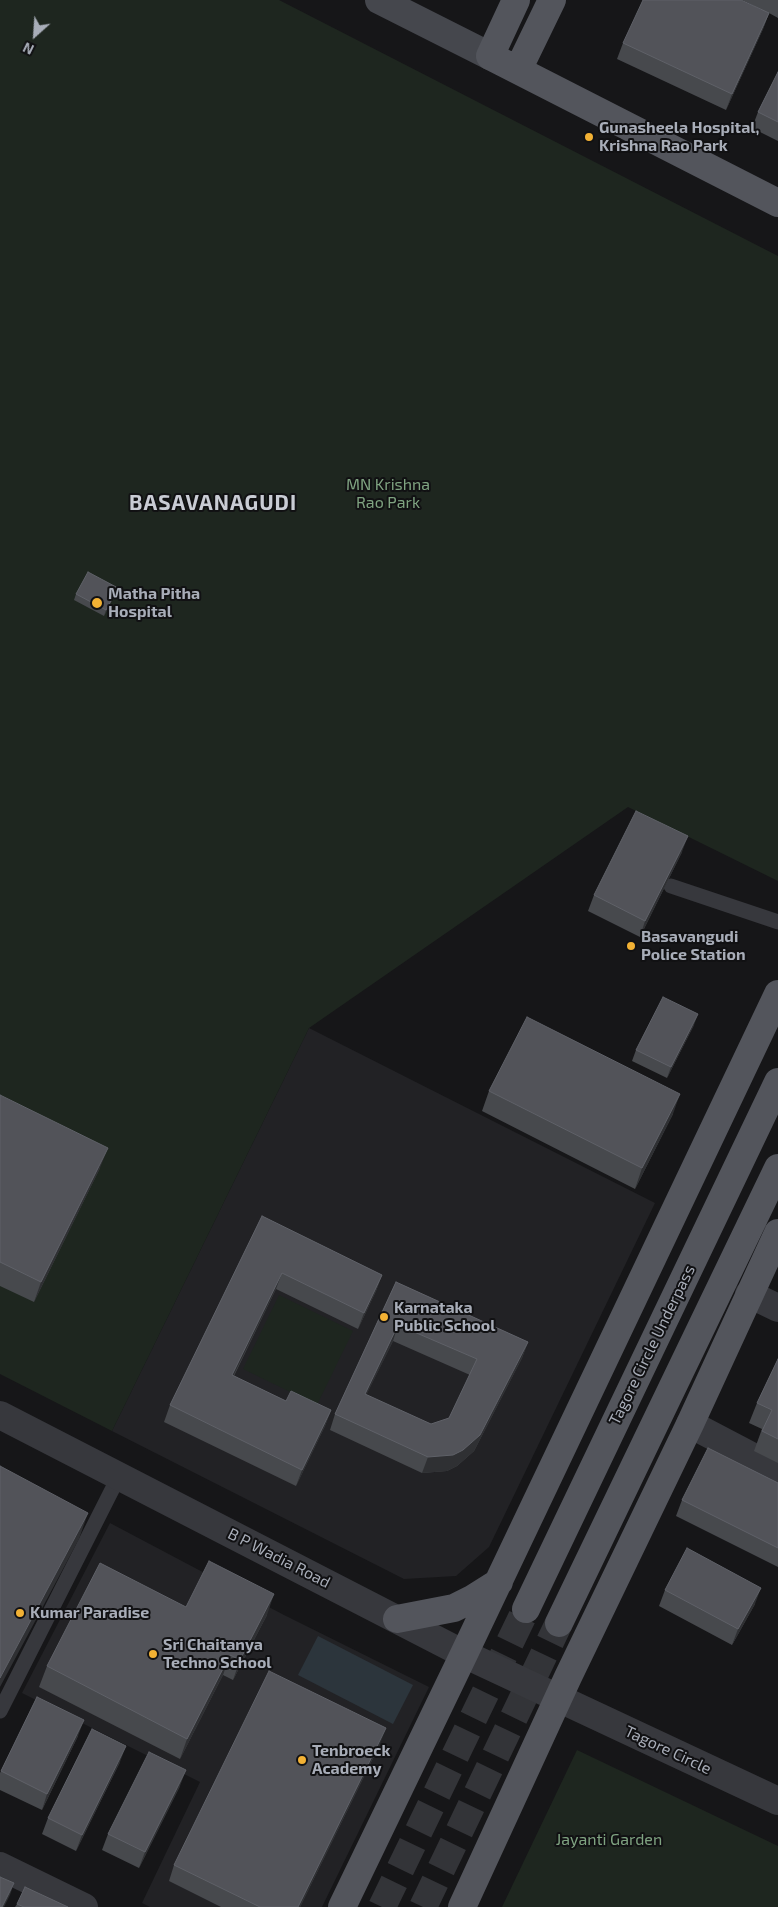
<!DOCTYPE html>
<style>
body{margin:0}
#map{position:relative;width:778px;height:1907px;overflow:hidden;background:#161618;font-family:"Exo 2",sans-serif}
canvas{display:block}
.north{position:absolute;left:10px;top:10px;width:50px;height:50px;-webkit-text-stroke:4px #111113;paint-order:stroke;rotate:206deg;font-size:14px;font-weight:700;line-height:20px;text-align:center;color:#a8adb8}
.north::after{content:'';display:block;margin:auto;width:18px;height:22px;background:#a8adb8;clip-path:polygon(50% 0,100% 100%,50% 72%,0 100%)}
</style>
<div id="map">
<canvas width="778" height="1907"></canvas>
<div class="north">N</div>
</div>
<script>
const g = document.querySelector('canvas').getContext('2d');
g.lineJoin = 'round';
function fillPath(path, color) { g.fillStyle = color; g.fill(path, 'evenodd'); }
const poly = rows => new Path2D(rows.map(r => 'M' + r).join(''));
function trace(path, color, width, dash) { g.strokeStyle = color; g.lineWidth = width; g.lineCap = dash ? 'butt' : 'round'; g.setLineDash(dash || []); g.stroke(path); }
function drawText(font, color, halo, rows, align = 'center') {
  g.font = font + ' "Exo 2",sans-serif'; g.lineWidth = 4; g.setLineDash([]); g.textBaseline = 'middle'; g.strokeStyle = halo; g.fillStyle = color; for (const [text, x, y, turn = 0] of rows) {
    g.save(); g.translate(x, y); g.rotate((+turn || 0) * Math.PI / 180); g.textAlign = isNaN(turn) ? turn : align; if (halo) g.strokeText(text, 0, 0); g.fillText(text, 0, 0); g.restore();
  }
}
const built = poly([
 [309,1028,655,1203,489,1547,456,1576,404,1579,112,1431],
 [110,1523,284,1615,429,1687,322,1907,150,1907,142,1903,200,1782,22,1693]
]);
const green = poly([
 [0,0,279,0,778,256,778,881,628,807,309,1028,112,1431,0,1374],
 [279,1295,353,1331,317,1405,243,1369],
 [577,1750,778,1846,778,1907,502,1907]
]);
const water = poly([
 [318,1636,413,1685,393,1724,298,1675]
]);
const primaryTunnel = poly([
 [382,1907,526,1609],
 [423,1907,559,1623]
]);
const service = poly([
 [671,886,778,922],
 [0,1711,119,1476]
]);
const minor = poly([
 [749,1294,778,1308],
 [690,1424,778,1470],
 [0,1866,84,1907]
]);
const tertiary = poly([
 [0,1415,464,1654,778,1801]
]);
const secondary = poly([
 [379,0,490,56]
]);
const primary = poly([
 [516,0,490,56,778,203],
 [518,70,552,0],
 [526,1609,778,1082],
 [397,1619,454,1608,472,1599,499,1582],
 [559,1623,778,1168],
 [342,1907,464,1654,778,994],
 [462,1907,568,1677,690,1424,778,1233]
]);
const wall = poly([
 [742,0,778,0,778,18,769,13,763,29,726,110,617,59,623,43,762,10],
 [778,72,778,141,752,128,758,112],
 [76,594,115,594,104,616,74,600],
 [682,852,640,937,588,911,594,895],
 [694,1025,667,1078,632,1061,636,1050],
 [489,1091,673,1114,635,1189,482,1111],
 [0,1095,100,1168,34,1302,0,1286],
 [262,1216,382,1275,376,1291,358,1329,276,1289,234,1376,286,1401,331,1410,325,1426,296,1486,164,1422,170,1405],
 [396,1282,528,1342,522,1358,474,1451,457,1466,447,1471,422,1473,330,1430,335,1414],
 [393,1341,470,1375,449,1418,431,1424,366,1395],
 [778,1359,778,1463,754,1451,762,1429,749,1423,757,1403],
 [778,1483,778,1567,676,1516,682,1500],
 [665,1590,755,1604,732,1645,659,1606],
 [186,1607,267,1615,233,1680,223,1675,180,1759,39,1687,47,1666],
 [37,1697,78,1736,42,1810,0,1790,0,1773],
 [380,1744,300,1907,221,1907,169,1881,174,1865],
 [120,1762,76,1851,42,1834,48,1818],
 [180,1786,139,1868,102,1850,108,1834],
 [17,1904,68,1907,15,1907]
]);
const shadedWall = poly([
 [769,13,763,29,726,110,732,94],
 [118,588,104,616,106,610],
 [688,836,682,852,640,937,645,921],
 [698,1014,694,1025,667,1078,671,1067],
 [680,1094,673,1114,635,1189,642,1168],
 [108,1148,100,1168,34,1302,41,1282],
 [282,1273,276,1289,226,1391,232,1375],
 [382,1275,376,1291,358,1329,364,1313],
 [398,1325,393,1341,359,1410,365,1394],
 [528,1342,522,1358,474,1451,457,1466,447,1471,422,1473,428,1457],
 [331,1410,325,1426,296,1486,302,1470],
 [88,1513,79,1539,0,1687,0,1678],
 [761,1588,755,1604,732,1645,738,1629],
 [274,1594,267,1615,233,1680,240,1660],
 [230,1655,223,1675,180,1759,187,1739],
 [84,1720,78,1736,42,1810,47,1794],
 [386,1728,380,1744,300,1907,298,1907],
 [126,1746,120,1762,76,1851,82,1835],
 [186,1770,180,1786,139,1868,145,1852],
 [14,1883,10,1895,4,1907,2,1907]
]);
const building = poly([
 [643,0,741,0,769,13,732,94,623,43,643,0],
 [778,72,778,122,758,112,778,72],
 [88,572,118,588,106,610,76,594,88,572],
 [636,811,688,836,645,921,594,895,636,811],
 [663,997,698,1014,671,1067,636,1050,663,997],
 [527,1017,680,1094,642,1168,489,1091,527,1017],
 [0,1095,108,1148,41,1282,0,1262,0,1095],
 [262,1216,382,1275,364,1313,282,1273,232,1375,286,1401,291,1391,331,1410,302,1470,170,1405,262,1216],
 [396,1282,528,1342,480,1435,463,1450,453,1455,428,1457,335,1414,396,1282],
 [398,1325,477,1359,449,1418,431,1424,365,1394,398,1325],
 [778,1359,778,1439,762,1431,772,1410,757,1403,778,1359],
 [708,1448,778,1483,778,1548,682,1500,708,1448],
 [0,1466,88,1513,0,1678,0,1466],
 [687,1548,761,1588,738,1629,665,1590,687,1548],
 [209,1561,274,1594,240,1660,230,1655,187,1739,47,1666,100,1563,186,1607,209,1561],
 [269,1671,386,1728,298,1907,260,1907,174,1865,269,1671],
 [37,1697,84,1720,47,1794,1,1771,37,1697],
 [92,1729,126,1746,82,1835,48,1818,92,1729],
 [149,1752,186,1770,145,1852,108,1834,149,1752],
 [0,1877,14,1883,2,1907,0,1907,0,1877],
 [25,1887,68,1907,24,1907,17,1904,25,1887]
]);
const markers = [
 [589,137,5,"#f2b134"],
 [97,603,6,"#f2b134"],
 [631,946,5,"#f2b134"],
 [384,1317,5,"#f2b134"],
 [20,1613,5,"#f2b134"],
 [153,1654,5,"#f2b134"],
 [302,1760,5,"#f2b134"]
];
const poiNames = [
 ["Gunasheela Hospital,",599,128],
 ["Krishna Rao Park",599,146],
 ["Matha Pitha",108,594],
 ["Hospital",108,612],
 ["Basavangudi",641,937],
 ["Police Station",641,955],
 ["Karnataka",394,1308],
 ["Public School",394,1326],
 ["Kumar Paradise",30,1613],
 ["Sri Chaitanya",163,1645],
 ["Techno School",163,1663],
 ["Tenbroeck",312,1751],
 ["Academy",312,1769]
];
const parkNames = [
 ["MN Krishna",388,485],
 ["Rao Park",388,503],
 ["Jayanti Garden",609,1840]
];
const streetNames = [
 ["Tagore Circle Underpass",652,1345,-64],
 ["B P Wadia Road",279,1558,27],
 ["Tagore Circle",668,1750,25]
];
const districtNames = [
 ["BASAVANAGUDI",213,503]
];
fillPath(built, '#222225');
fillPath(green, '#1e261f');
fillPath(water, '#2c353c');
trace(primaryTunnel, '#333438', 28, [28, 14]);
trace(service, '#37383d', 15);
trace(minor, '#37383d', 28);
trace(tertiary, '#37383d', 28);
trace(secondary, '#45474d', 28);
trace(primary, '#53555c', 28);
fillPath(wall, '#47494d');
fillPath(shadedWall, '#2f3033');
fillPath(building, '#525359');
trace(building, '#5f6168', 1);
for (const [x, y, r, color] of markers) { const dot = new Path2D(); dot.arc(x, y, r, 0, 2 * Math.PI); g.fillStyle = color; g.fill(dot); trace(dot, '#111113', 2); }
drawText('bold 16px', '#a8adb8', '#111113', poiNames, 'left');
drawText('16px', '#7fa381', '#111113', parkNames);
drawText('16px', '#a8adb8', '#111113', streetNames);
g.letterSpacing = '1px';
drawText('bold 21px', '#c9ccd4', '#111113', districtNames);
g.letterSpacing = '0px';
</script>
